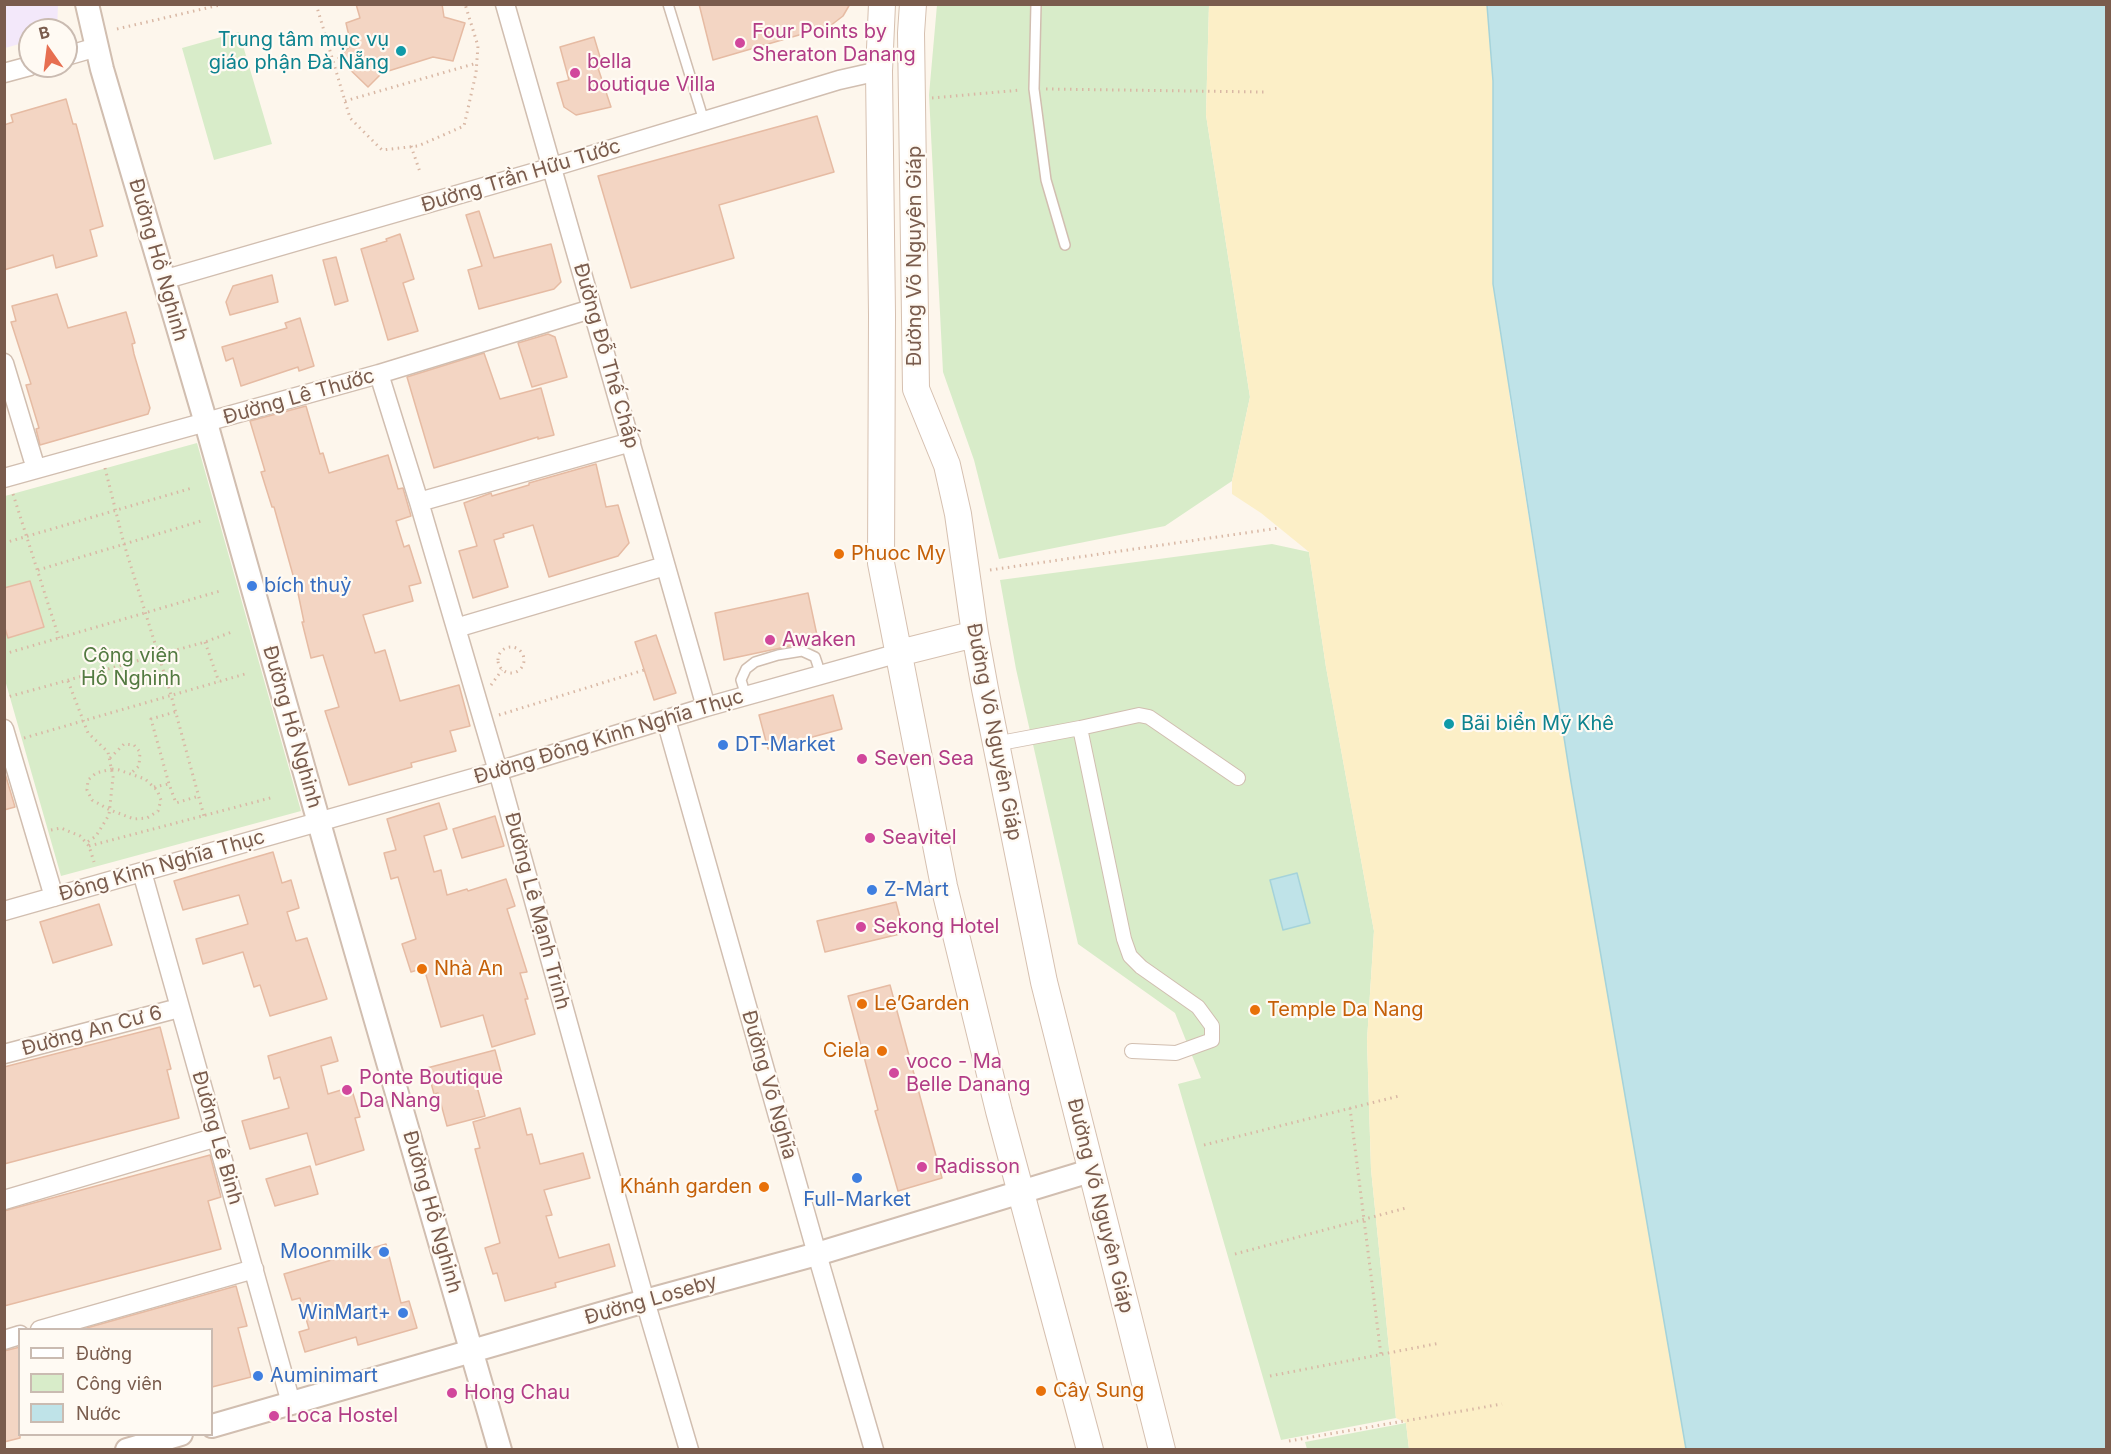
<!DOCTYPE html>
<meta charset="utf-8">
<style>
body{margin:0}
#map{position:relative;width:2111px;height:1454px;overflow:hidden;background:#fdf6ec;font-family:Inter,sans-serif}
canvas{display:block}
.frame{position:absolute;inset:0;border:6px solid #7a5c4d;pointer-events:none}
.legend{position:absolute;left:18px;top:1328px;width:195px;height:108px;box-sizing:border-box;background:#fffaf3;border:2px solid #cabbb1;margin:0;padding:8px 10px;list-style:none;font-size:18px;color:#7a5c4d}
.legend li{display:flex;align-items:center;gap:12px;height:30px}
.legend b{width:30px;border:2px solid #cabbb1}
.north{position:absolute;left:18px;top:18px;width:60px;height:60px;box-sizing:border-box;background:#fffaf3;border:2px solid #cabbb1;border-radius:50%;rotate:346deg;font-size:16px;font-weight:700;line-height:24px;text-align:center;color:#7a5c4d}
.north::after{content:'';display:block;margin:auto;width:21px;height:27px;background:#e76f51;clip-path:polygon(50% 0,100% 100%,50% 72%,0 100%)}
</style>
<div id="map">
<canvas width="2111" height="1454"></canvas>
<div class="frame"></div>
<ul class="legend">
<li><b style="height:8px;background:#fff"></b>Đường</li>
<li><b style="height:16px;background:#d8ecc9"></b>Công viên</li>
<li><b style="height:16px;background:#bfe3e8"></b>Nước</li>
</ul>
<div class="north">B</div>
</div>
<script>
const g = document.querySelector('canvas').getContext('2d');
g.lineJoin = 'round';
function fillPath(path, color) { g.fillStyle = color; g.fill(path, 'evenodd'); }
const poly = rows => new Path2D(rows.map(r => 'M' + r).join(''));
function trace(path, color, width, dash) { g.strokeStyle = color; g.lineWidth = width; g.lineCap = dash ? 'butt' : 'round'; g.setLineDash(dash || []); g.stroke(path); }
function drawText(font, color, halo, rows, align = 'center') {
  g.font = font + ' Inter,sans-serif'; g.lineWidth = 4.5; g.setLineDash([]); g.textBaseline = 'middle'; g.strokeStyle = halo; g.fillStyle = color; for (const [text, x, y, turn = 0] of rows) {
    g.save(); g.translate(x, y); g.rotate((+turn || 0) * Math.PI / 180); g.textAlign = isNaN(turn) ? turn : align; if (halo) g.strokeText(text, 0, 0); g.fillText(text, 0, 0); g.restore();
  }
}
const education = poly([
 [5,4,58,5,57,30,30,30,30,41,5,48]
]);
const green = poly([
 [937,5,1209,5,1206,115,1250,397,1232,481,1165,526,999,559,974,460,943,372,929,95],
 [239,32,272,144,214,160,182,48],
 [197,443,301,811,61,876,5,680,5,496],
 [1272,544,1309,552,1326,667,1374,931,1367,1041,1371,1169,1396,1418,1281,1440,1178,1084,1201,1078,1175,1013,1078,944,1016,669,1000,580],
 [1406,1423,1409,1449,1307,1449,1305,1442]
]);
const sand = poly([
 [1209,5,1487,5,1493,81,1494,177,1510,400,1571,782,1686,1449,1409,1449,1406,1423,1396,1418,1371,1169,1367,1041,1374,931,1326,667,1309,552,1261,513,1232,494,1232,481,1250,397,1206,115]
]);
const water = poly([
 [1487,5,2106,5,2106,1449,1686,1449,1571,782,1493,284,1493,81,1487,5],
 [1297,873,1310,923,1283,930,1270,880,1297,873]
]);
const building = poly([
 [356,4,442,4,444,17,465,23,453,61,433,57,382,73,368,87,338,58,351,45,346,23,360,18,356,4],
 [699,4,850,4,843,16,830,26,713,60,699,4],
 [594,37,603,67,598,68,611,107,576,115,564,107,557,83,569,80,560,47,594,37],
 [66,99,73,124,76,124,103,226,90,230,97,256,56,268,53,255,4,270,4,125,13,122,11,115,66,99],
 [817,116,834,172,719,205,734,258,631,288,598,176,817,116],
 [479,211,494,258,551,244,561,282,554,289,479,309,468,270,482,266,466,215,479,211],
 [400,234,414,279,403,283,418,331,388,340,361,249,387,241,386,239,400,234],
 [336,257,348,301,335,305,323,260,336,257],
 [272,275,278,302,230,315,226,302,233,286,272,275],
 [57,294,68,328,126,312,135,343,132,344,134,354,150,408,148,414,40,445,36,429,39,428,26,385,31,384,11,322,16,321,12,306,57,294],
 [300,318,314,366,299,371,298,367,241,386,233,358,226,361,222,347,287,328,285,323,300,318],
 [548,334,555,337,567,377,532,387,518,343,548,334],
 [484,353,500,399,541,388,554,435,538,439,538,437,434,468,407,377,484,353],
 [306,406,320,454,323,453,329,473,388,455,398,489,403,488,411,516,396,521,404,547,409,545,421,583,409,586,413,601,363,615,375,653,385,650,400,701,459,685,470,726,450,731,456,751,411,763,412,767,349,785,325,711,339,707,323,655,311,658,302,622,304,622,298,593,274,507,272,507,261,472,265,471,250,421,306,406],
 [596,464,606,507,618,505,629,543,618,556,549,577,533,525,503,534,504,537,494,540,508,587,473,598,459,551,477,546,464,503,491,493,492,496,529,485,529,483,596,464],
 [30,581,44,627,8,638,4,625,4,588,30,581],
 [808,593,818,640,724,660,715,613,808,593],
 [656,635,676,693,654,700,635,642,656,635],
 [833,695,842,729,768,749,759,715,833,695],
 [4,770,15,807,4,810,4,770],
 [439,803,447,829,424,836,434,872,441,870,447,895,467,889,468,891,506,879,515,906,507,909,527,972,520,973,528,999,525,999,535,1034,492,1047,483,1015,441,1027,424,968,411,972,402,944,416,939,398,877,391,879,384,853,396,850,387,819,439,803],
 [495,816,504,846,462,858,453,829,495,816],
 [273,852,282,883,291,880,299,908,287,912,296,941,307,938,327,999,270,1016,260,985,254,987,243,952,203,964,196,939,248,924,239,895,183,910,174,881,273,852],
 [896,902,904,933,825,952,817,921,896,902],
 [99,904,112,945,53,963,40,922,99,904],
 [890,985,942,1178,898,1191,875,1111,878,1110,848,996,890,985],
 [160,1027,171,1069,167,1070,179,1118,4,1164,4,1067,160,1027],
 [331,1037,338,1061,321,1066,328,1094,351,1087,360,1117,355,1118,364,1150,316,1165,307,1133,250,1149,242,1121,289,1108,280,1077,274,1079,268,1056,331,1037],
 [495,1050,502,1076,476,1083,485,1116,447,1126,438,1093,434,1094,427,1068,495,1050],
 [520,1108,527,1135,532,1134,540,1164,583,1153,590,1178,544,1190,552,1215,546,1216,559,1258,609,1244,615,1266,555,1283,556,1287,505,1301,497,1273,493,1274,485,1248,500,1243,475,1149,480,1148,473,1122,520,1108],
 [210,1155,221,1197,208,1201,221,1249,4,1306,4,1211,210,1155],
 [310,1166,318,1194,275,1206,266,1179,310,1166],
 [386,1244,401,1303,409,1301,417,1328,358,1345,356,1337,305,1352,299,1332,309,1329,300,1298,292,1300,284,1274,386,1244],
 [236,1286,247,1326,238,1328,251,1377,212,1387,212,1329,83,1329,236,1286],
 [20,1347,20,1438,4,1442,4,1351,20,1347]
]);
const path = poly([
 [316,4,350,118,382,150,418,146,464,126,476,73,478,46,465,4],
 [117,29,224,4],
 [1046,89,1265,92],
 [932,98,1021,90],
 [345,101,477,63],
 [411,146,420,172],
 [105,468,124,544,171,695,204,816],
 [13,494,59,638],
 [4,543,192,488],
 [38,570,201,521],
 [990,570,1279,528],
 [205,642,219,682],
 '498 660a13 13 0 1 1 26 0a13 13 0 1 1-26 0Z',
 [4,654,220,591],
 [68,681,88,733,108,752,113,777,109,815,96,836,86,843],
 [491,685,502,670],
 [4,698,205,642,232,632],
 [175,712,151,719,169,784,176,803,199,796],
 [499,715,644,670],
 [24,738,245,674],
 [110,758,124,744,134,745,140,752,139,766,130,774],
 [112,769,119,770,145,779,157,790,161,800,158,811,147,818,134,819,110,810,92,800,87,790,88,780,96,773,112,769],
 [154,787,169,784],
 [51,830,61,828,80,836,89,846,94,862],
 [89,846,274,797],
 [1350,1108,1381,1355],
 [1204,1145,1399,1096],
 [1235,1254,1406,1208],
 [1270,1376,1440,1343],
 [1289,1441,1502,1404]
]);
const service = poly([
 [668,4,704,121],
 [1036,4,1034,89,1046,180,1065,245],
 [746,696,741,680,746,669,755,662,778,655,802,651,815,657,821,675]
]);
const pedestrian = poly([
 [1080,728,1124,939,1130,956,1141,967,1198,1007,1212,1026,1212,1040,1176,1053,1132,1051],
 [995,744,1080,728,1139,715,1149,717,1238,778]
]);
const minor = poly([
 [505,4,706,707],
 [66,56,97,47],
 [4,73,30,66],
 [163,280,536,172,839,80,879,71],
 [4,363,36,469],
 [379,374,419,502,498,771,645,1301,689,1450],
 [4,478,379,374,591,309],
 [419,502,631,442],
 [456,628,665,566],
 [666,720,817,1254,874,1450],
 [4,729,54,897],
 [142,872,291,1403],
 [4,911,498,771,706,707,899,653],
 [4,1054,179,1008],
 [4,1200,217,1137],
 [40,1330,254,1269],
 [4,1340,20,1335]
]);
const tertiary = poly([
 [87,4,102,69,206,423,329,858,500,1450],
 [212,1426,645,1301,817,1254,1090,1171],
 [127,1450,181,1434]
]);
const secondary = poly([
 [882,4,879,71,882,315,881,563,944,886,999,1111,1090,1450],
 [913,4,911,33,916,389,947,465,958,514,975,634,985,689,1044,982,1162,1450],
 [899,653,975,634]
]);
const markers = [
 [740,43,6,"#d1479c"],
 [401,51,6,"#0f9aa8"],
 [575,73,6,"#d1479c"],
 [839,554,6,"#e8710a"],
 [252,586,6,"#3f7fe0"],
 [770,640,6,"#d1479c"],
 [1449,724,6,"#0f9aa8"],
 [723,745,6,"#3f7fe0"],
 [862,759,6,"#d1479c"],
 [870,838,6,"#d1479c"],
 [872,890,6,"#3f7fe0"],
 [861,927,6,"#d1479c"],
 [422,969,6,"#e8710a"],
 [862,1004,6,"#e8710a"],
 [1255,1010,6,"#e8710a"],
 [882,1051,6,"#e8710a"],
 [894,1073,6,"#d1479c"],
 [347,1090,6,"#d1479c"],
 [922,1167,6,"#d1479c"],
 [857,1178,6,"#3f7fe0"],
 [764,1187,6,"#e8710a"],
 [384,1252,6,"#3f7fe0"],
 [403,1313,6,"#3f7fe0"],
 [258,1376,6,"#3f7fe0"],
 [1041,1391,6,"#e8710a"],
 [452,1393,6,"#d1479c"],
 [274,1416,6,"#d1479c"]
];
const hotelNames = [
 ["Four Points by",752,32],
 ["Sheraton Danang",752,55],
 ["bella",587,62],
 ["boutique Villa",587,85],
 ["Awaken",782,640],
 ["Seven Sea",874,759],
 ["Seavitel",882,838],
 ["Sekong Hotel",873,927],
 ["voco - Ma",906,1062],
 ["Belle Danang",906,1085],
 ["Ponte Boutique",359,1078],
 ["Da Nang",359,1101],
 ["Radisson",934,1167],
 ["Hong Chau",464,1393],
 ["Loca Hostel",286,1416]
];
const cultureNames = [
 ["Trung tâm mục vụ",389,40],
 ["giáo phận Đà Nẵng",389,63],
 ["Bãi biển Mỹ Khê",1461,724,"left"]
];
const streetNames = [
 ["Đường Trần Hữu Tước",521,176,-17],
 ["Đường Võ Nguyên Giáp",915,256,-90],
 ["Đường Hồ Nghinh",158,260,74],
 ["Đường Đỗ Thế Chấp",606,356,74],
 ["Đường Lê Thước",299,397,-16],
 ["Đường Hồ Nghinh",292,727,74],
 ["Đường Võ Nguyên Giáp",994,732,79],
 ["Đường Đông Kinh Nghĩa Thục",609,737,-17],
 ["Đông Kinh Nghĩa Thục",162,866,-16],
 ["Đường Lê Mạnh Trinh",537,911,75],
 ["Đường An Cư 6",92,1031,-15],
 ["Đường Võ Nghĩa",769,1085,74],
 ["Đường Lê Binh",217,1138,74],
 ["Đường Võ Nguyên Giáp",1100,1206,76],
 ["Đường Hồ Nghinh",432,1212,74],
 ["Đường Loseby",651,1300,-16]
];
const foodNames = [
 ["Phuoc My",851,554],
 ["Nhà An",434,969],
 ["Le’Garden",874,1004],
 ["Temple Da Nang",1267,1010],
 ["Ciela",870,1051,"right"],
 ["Khánh garden",752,1187,"right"],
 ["Cây Sung",1053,1391]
];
const shopNames = [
 ["bích thuỷ",264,586],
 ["DT-Market",735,745],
 ["Z-Mart",884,890],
 ["Full-Market",857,1200,"center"],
 ["Moonmilk",372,1252,"right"],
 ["WinMart+",391,1313,"right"],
 ["Auminimart",270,1376]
];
const parkNames = [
 ["Công viên",131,656],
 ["Hồ Nghinh",131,679]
];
fillPath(education, '#f3e8fa');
fillPath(green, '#d8ecc9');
fillPath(sand, '#fcefc7');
fillPath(water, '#bfe3e8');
trace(water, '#a5d3da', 1.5);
fillPath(building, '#f3d5c3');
trace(building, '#e6bba3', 1.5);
trace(service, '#d1beb0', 12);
trace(pedestrian, '#d1beb0', 16);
trace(minor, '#d1beb0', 21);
trace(tertiary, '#d1beb0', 26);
trace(secondary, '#d6c0b0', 28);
trace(path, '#d9b8a5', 3, [1.5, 4.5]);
trace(service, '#fff', 9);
trace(pedestrian, '#fff', 14);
trace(minor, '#fff', 18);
trace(tertiary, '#fff', 22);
trace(secondary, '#fff', 26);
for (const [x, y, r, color] of markers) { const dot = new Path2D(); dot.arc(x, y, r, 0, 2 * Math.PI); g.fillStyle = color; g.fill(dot); trace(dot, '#fffaf3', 2); }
drawText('20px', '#b23c85', '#fffaf3', hotelNames, 'left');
drawText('20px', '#0d838f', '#fffaf3', cultureNames, 'right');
drawText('20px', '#7a5c4d', '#fffaf3', streetNames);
drawText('20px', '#c56008', '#fffaf3', foodNames, 'left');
drawText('20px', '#366cbe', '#fffaf3', shopNames, 'left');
drawText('20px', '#537a41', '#fffaf3', parkNames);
</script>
